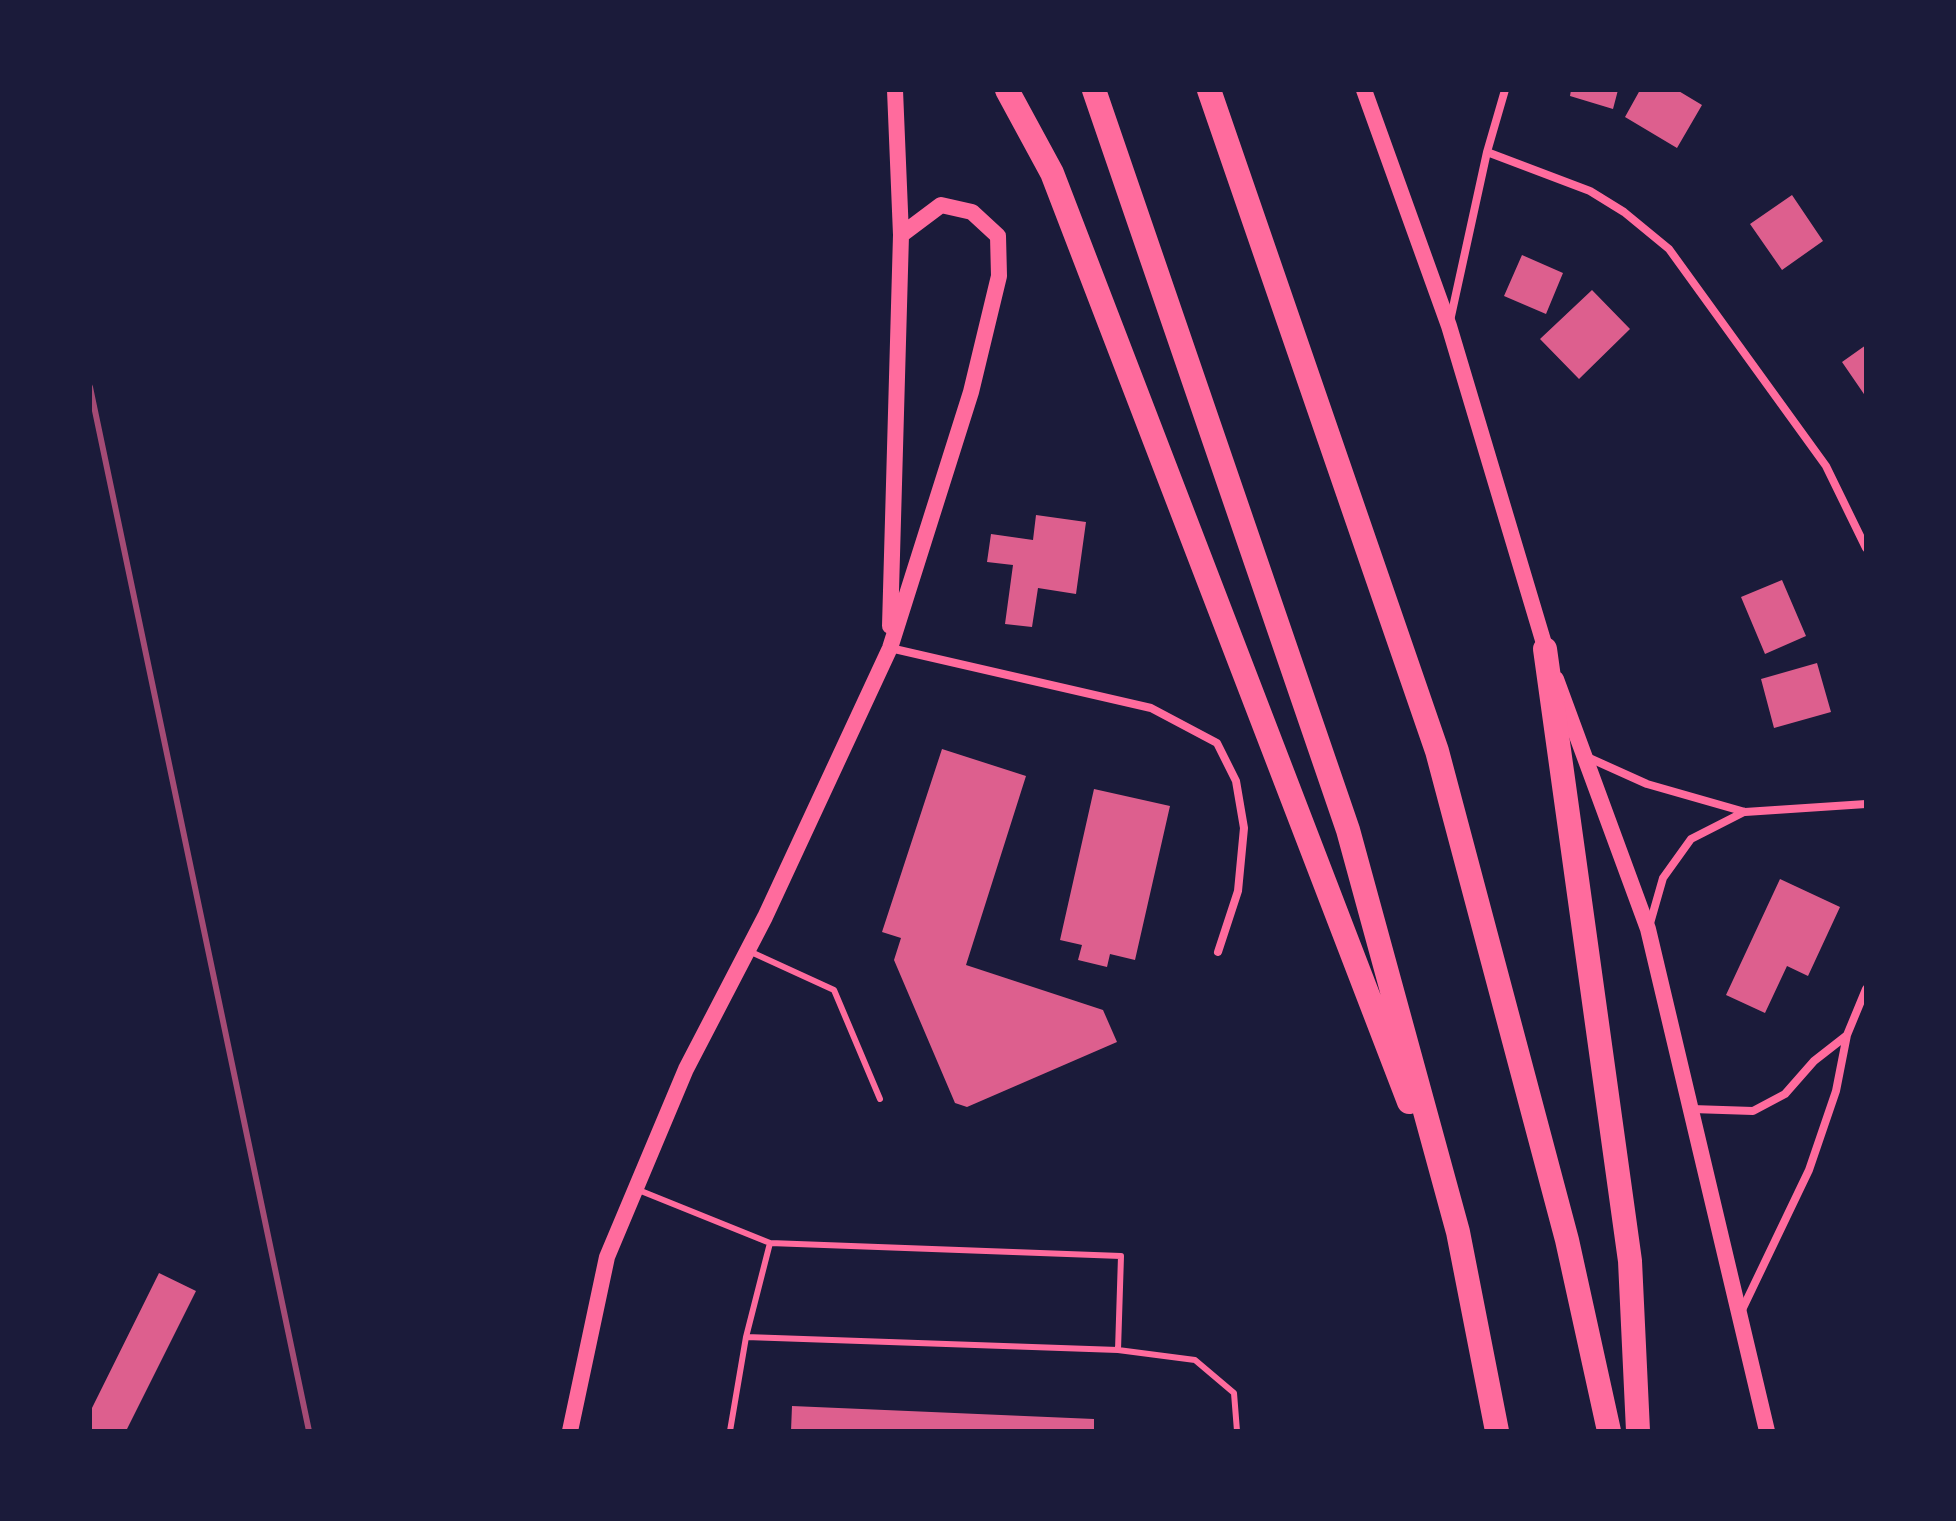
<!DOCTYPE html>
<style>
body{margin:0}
#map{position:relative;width:1956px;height:1521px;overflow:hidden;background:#1b1b3a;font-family:Figtree,sans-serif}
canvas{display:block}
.frame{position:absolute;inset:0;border:92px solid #1b1b3a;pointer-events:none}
</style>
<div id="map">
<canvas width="1956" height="1521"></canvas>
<div class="frame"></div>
</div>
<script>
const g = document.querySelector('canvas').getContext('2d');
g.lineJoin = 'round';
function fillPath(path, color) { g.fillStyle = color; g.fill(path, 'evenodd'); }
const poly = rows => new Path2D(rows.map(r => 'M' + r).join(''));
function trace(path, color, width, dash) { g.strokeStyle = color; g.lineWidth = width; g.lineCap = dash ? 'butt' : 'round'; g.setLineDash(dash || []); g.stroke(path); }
const building = poly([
 [1571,90,1618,90,1613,109,1570,96],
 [1640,90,1677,90,1702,105,1677,148,1625,117],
 [1792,195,1823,241,1782,270,1750,224],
 [1522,255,1563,273,1546,314,1504,296],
 [1592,290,1630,329,1579,379,1540,339],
 [1866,345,1866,397,1842,362],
 [1036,515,1086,522,1076,594,1038,588,1032,627,1005,624,1013,565,987,562,991,534,1033,540],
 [1782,580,1806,636,1765,654,1741,597],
 [1817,663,1831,712,1774,728,1761,679],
 [942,749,1026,776,966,965,1103,1010,1117,1042,967,1107,955,1103,894,960,901,938,882,932],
 [1094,789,1170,806,1135,960,1110,954,1107,967,1078,960,1082,945,1060,940],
 [1780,879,1840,907,1808,976,1787,966,1765,1013,1726,995],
 [159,1273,196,1291,126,1431,90,1431,90,1412],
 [792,1406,1094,1419,1094,1431,791,1431]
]);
const service = poly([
 [751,952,834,990,880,1099],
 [636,1189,770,1243],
 [746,1337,1118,1350],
 [730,1431,746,1337,770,1243,1121,1256,1118,1350,1195,1360,1234,1393,1237,1431]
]);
const minor = poly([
 [1487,152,1590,191,1624,212,1669,249,1826,466,1866,548],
 [1450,321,1487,152,1505,90],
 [890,648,1151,708,1217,743,1236,781,1244,828,1238,891,1218,952],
 [1587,757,1647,784,1745,812,1866,804],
 [1649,927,1663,878,1691,839,1744,812],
 [1692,1109,1753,1111,1785,1094,1814,1061,1846,1036],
 [1741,1312,1809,1170,1836,1091,1847,1035,1866,989]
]);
const secondary = poly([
 [1364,90,1449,326,1548,657],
 [890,626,901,235,895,90],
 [1556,679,1648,929,1767,1431],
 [570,1431,607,1257,686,1069,765,917,890,648,971,392,999,276,998,236,972,212,941,205,901,235]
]);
const motorway = poly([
 [1007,90,1052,173,1409,1102],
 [1094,90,1348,830,1458,1232,1497,1431],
 [1209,90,1437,751,1567,1240,1609,1431],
 [1545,649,1630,1261,1638,1431]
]);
const rail = poly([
 [90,387,309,1431]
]);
fillPath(building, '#dd5f8e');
trace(service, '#ff6b9d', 6);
trace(minor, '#ff6b9d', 8);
trace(secondary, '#ff6b9d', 16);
trace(motorway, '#ff6b9d', 24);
trace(rail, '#a44b75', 6);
</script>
